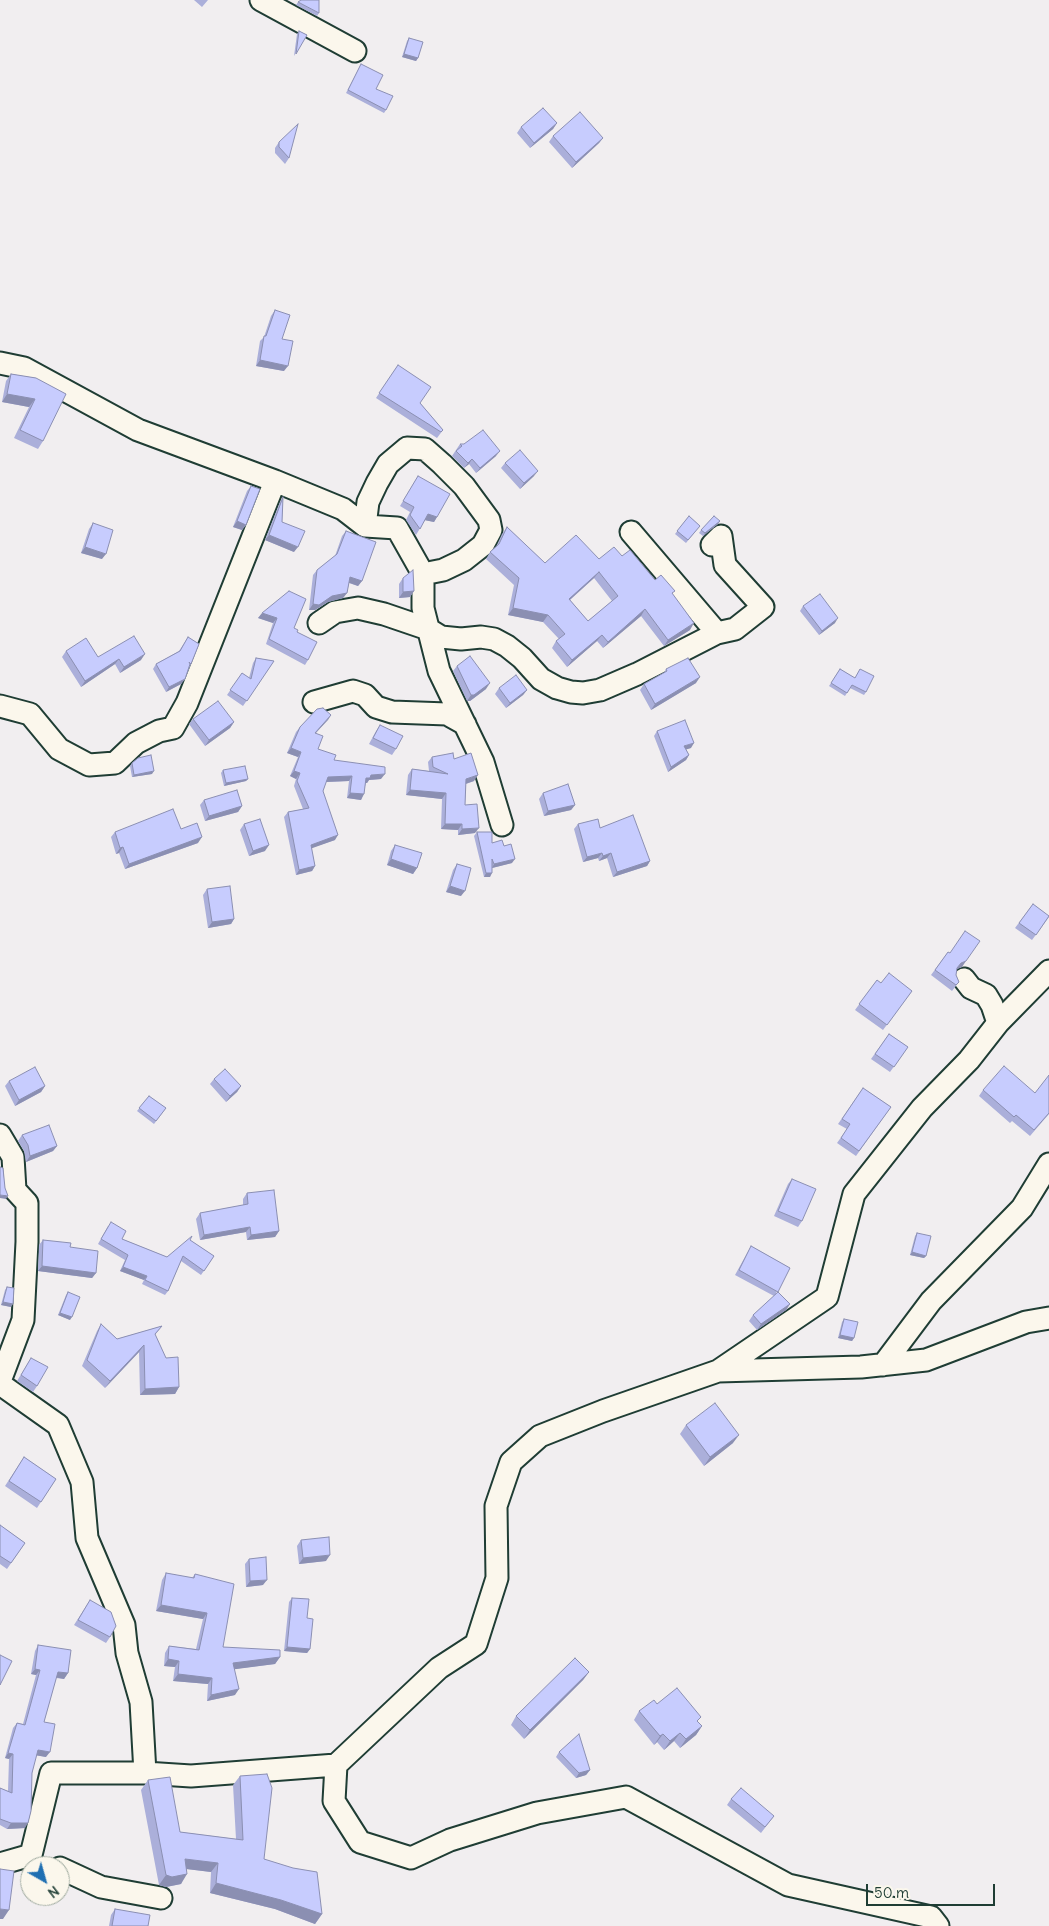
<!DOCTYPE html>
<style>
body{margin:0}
#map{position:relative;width:1049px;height:1926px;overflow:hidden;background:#f1eef0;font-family:Delius,sans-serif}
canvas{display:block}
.north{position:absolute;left:20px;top:1856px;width:50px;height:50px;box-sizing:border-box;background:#fbf7ec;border:1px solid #a3ada2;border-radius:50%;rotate:142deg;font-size:14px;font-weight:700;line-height:20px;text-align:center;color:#1f3d34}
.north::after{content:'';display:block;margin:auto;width:18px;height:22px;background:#1f6fb2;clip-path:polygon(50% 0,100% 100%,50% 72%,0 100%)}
.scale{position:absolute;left:866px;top:1884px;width:129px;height:22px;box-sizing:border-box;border:2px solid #1f3d34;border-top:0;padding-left:6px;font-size:15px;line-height:18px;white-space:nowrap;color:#1f3d34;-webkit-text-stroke:4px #fbf7ec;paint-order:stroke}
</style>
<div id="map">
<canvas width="1049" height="1926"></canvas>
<div class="north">N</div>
<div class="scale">50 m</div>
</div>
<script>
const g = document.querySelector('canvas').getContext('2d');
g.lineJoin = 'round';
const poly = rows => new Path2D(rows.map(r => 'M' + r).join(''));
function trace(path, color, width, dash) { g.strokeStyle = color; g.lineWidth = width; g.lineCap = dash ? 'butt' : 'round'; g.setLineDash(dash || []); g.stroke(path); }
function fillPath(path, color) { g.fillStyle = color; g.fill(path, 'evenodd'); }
const street = poly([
 [261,0,355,51],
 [0,363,24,368,138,430,275,481,343,509,365,526,397,528,423,574,423,608,439,671,483,762,502,825],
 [365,526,368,502,377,483,388,464,407,448,425,449,442,464,464,486,489,520,491,530,483,545,464,560,443,570,423,574],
 [712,545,721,536,725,565,763,607,735,629,717,633],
 [319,623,335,612,358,608,384,614,428,629,441,637,461,639,481,637,494,639,507,646,522,658,541,679,557,688,571,692,583,693,600,690,637,674,717,633,631,532],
 [314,702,353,691,365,695,376,707,392,712,447,714,465,724],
 [0,706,30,714,59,749,89,765,115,763,136,743,159,731,173,728,187,703,275,481],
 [964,979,971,988,986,995,992,1005,998,1023],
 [0,1135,13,1157,15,1190,27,1203,27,1242,23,1320,0,1381],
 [883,1365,931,1301,1022,1208,1049,1164],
 [718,1371,827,1297,854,1194,922,1108,969,1060,998,1023,1049,971],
 [0,1384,58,1425,82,1482,87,1538,124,1625,127,1653,141,1702,145,1773],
 [336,1765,334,1801,360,1842,411,1858,450,1840,537,1813,626,1797,788,1885,931,1917,938,1926],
 [0,1864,31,1855,51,1773,145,1773,191,1776,336,1765,439,1668,476,1644,497,1578,496,1506,511,1462,540,1436,603,1411,718,1371,861,1367,926,1360,1026,1322,1049,1318],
 [60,1868,101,1887,161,1898]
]);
const wall = poly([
 [194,0,208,0,202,7],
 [298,2,319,13,317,16,296,5],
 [299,31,307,35,294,56,297,34],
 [409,38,418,58,416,61,402,57,407,41],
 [361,64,376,89,386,110,384,113,346,93],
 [557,123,553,129,530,148,517,133,521,127],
 [553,136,603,138,599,143,572,168,549,142],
 [279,142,289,158,285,164,275,153,275,148],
 [275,310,282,339,284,371,256,366,260,341,264,337,271,316],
 [398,365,420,403,443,430,437,438,376,398],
 [11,374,36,378,43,441,38,449,14,438,29,407,2,402,6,381],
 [460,444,496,456,476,473,469,464,464,468,452,456],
 [505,463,534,476,520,489,501,468],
 [418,476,437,517,434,522,425,520,416,535,406,520,410,512,400,506],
 [251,486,246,525,242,530,233,527,247,491],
 [283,497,282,522,294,552,265,540,280,502],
 [689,516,700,526,686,543,675,534],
 [720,521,718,524,703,536,699,533,701,530],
 [93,523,102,559,81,553,89,529],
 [507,527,545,563,599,559,622,556,672,594,690,630,664,646,641,616,603,648,597,641,567,667,552,648,556,641,559,639,543,622,508,615,514,585,486,559,490,552,496,547,502,534],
 [594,578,612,601,588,621,570,600],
 [346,531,362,581,358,586,349,583,347,593,343,598,328,602,315,610,309,610,313,575,317,570,335,556,342,536],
 [403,578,414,591,410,597,399,598,399,584],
 [289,591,294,628,297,632,308,660,305,665,266,644,273,623,258,618],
 [803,606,835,623,819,635,800,611],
 [188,637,199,644,185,679,181,684,166,692,153,669,156,664,179,651],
 [66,651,98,657,141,660,120,673,115,664,81,687,62,657],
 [256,658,274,661,243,706,227,695,242,673,249,678,253,663],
 [457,666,486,689,470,701,467,701,453,671],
 [666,669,696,683,651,710,640,690,644,684,664,673],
 [840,669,855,678,860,669,866,692,864,695,850,688,845,696,829,686],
 [499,688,527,690,523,695,506,708,495,694],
 [331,715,316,733,318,749,334,760,381,779,369,780,367,783,366,783,361,800,347,798,349,781,326,782,323,791,335,840,311,848,315,866,312,871,296,875,284,817,288,812,303,809,294,786,296,779,290,776,298,757,287,753,296,732,300,727],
 [193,719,234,722,230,728,205,746,189,724],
 [380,725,396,749,392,755,369,744,376,731],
 [657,731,691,748,686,749,689,755,686,760,668,772,654,736],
 [432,757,454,759,474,781,466,784,465,805,475,833,458,835,458,830,441,829,442,799,406,795,408,775,412,769,429,771,428,762],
 [132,763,152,774,132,777,130,766],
 [223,770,248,779,246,781,224,786,221,773],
 [543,793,575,805,571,810,544,816,539,799],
 [204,800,242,806,238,812,205,821,200,805],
 [244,824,265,851,249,856,240,830],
 [578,824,600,828,650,861,647,866,613,877,607,858,599,861,598,858,583,862,574,829],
 [181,829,198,843,125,869,119,853,116,854,111,837,115,832],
 [477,832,492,843,504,846,512,863,492,868,490,877,484,877,474,836],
 [395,845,417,868,413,874,387,865,391,851],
 [457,864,461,896,446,892,453,870],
 [207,889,234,919,231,924,208,928,203,895],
 [1033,904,1049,917,1032,940,1015,928],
 [948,952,962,967,957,969,956,975,959,982,952,991,931,975],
 [877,980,881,983,912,991,883,1030,855,1010],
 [889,1034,908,1047,890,1072,871,1059],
 [214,1079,241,1086,237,1092,226,1102,210,1084],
 [9,1081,45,1086,41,1092,15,1106,5,1086],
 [863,1088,891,1107,856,1156,837,1143,847,1129,838,1124],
 [983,1090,1049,1114,1030,1136,1012,1121,1010,1123,979,1096],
 [149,1096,166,1108,154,1124,137,1111],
 [22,1135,57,1146,53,1151,26,1162,24,1151,18,1141],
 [792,1179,802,1221,798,1227,774,1216,788,1184],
 [247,1193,279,1231,275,1237,247,1240,246,1232,200,1240,196,1219,200,1213,243,1205,243,1199],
 [108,1226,122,1239,167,1257,190,1240,214,1256,201,1275,181,1261,168,1291,165,1295,142,1284,144,1280,120,1271,125,1260,98,1244],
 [917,1233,926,1256,924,1258,910,1255,915,1236],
 [43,1240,70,1247,96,1273,92,1278,38,1271,39,1245],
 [751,1246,790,1268,776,1293,790,1304,786,1310,757,1330,749,1321,753,1315,774,1296,735,1275],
 [7,1287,11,1307,1,1305,5,1290],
 [68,1292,70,1320,58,1315,66,1295],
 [844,1319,854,1338,852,1341,838,1338,842,1322],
 [101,1324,117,1339,162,1326,155,1335,179,1387,175,1394,140,1395,139,1352,105,1388,82,1366,97,1331],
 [31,1358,37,1386,33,1392,17,1381],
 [686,1425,733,1443,704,1466,680,1434],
 [24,1457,56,1479,37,1508,5,1486],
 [0,1525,25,1543,7,1569,0,1564],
 [301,1540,326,1561,299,1564,297,1546],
 [249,1559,263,1585,246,1587,245,1564],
 [166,1573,192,1578,195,1574,223,1647,280,1657,275,1664,234,1669,235,1695,207,1701,208,1684,173,1681,175,1667,164,1666,165,1653,169,1646,196,1649,203,1619,156,1611,162,1580],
 [292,1598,307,1618,310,1649,307,1653,284,1651,289,1602],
 [90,1600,110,1637,106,1643,74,1625],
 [38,1645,68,1673,64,1679,56,1678,44,1722,46,1757,36,1755,32,1773,25,1828,7,1829,0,1825,0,1788,8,1791,9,1759,5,1758,13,1728,17,1723,23,1724,36,1675,31,1674,35,1651],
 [589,1672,583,1680,524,1739,511,1725,516,1716],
 [657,1704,698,1722,702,1726,696,1735,680,1748,674,1741,664,1750,657,1742,654,1745,634,1720,639,1711],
 [559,1752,590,1770,586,1775,576,1778,556,1757],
 [240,1776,264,1859,322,1914,315,1924,275,1909,210,1893,211,1872,187,1869,181,1884,166,1887,159,1885,141,1790,148,1780,180,1832,236,1839,233,1785],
 [731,1799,774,1816,761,1833,727,1805],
 [115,1909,148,1926,109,1926,111,1915]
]);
const shadedWall = poly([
 [404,54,418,58,416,61,402,57],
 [557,123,553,129,530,148,534,143],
 [603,138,599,143,572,168,576,162],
 [260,360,288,366,284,371,256,366],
 [7,394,35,399,29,407,2,402],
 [500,451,496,456,476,473,480,468],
 [472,459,469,464,464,468,468,463],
 [538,471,534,476,520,489,524,483],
 [428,514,437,517,434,522,424,520],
 [237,521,246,525,242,530,233,527],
 [720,521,718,524,703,536,705,533],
 [269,535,298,547,294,552,265,540],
 [85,547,106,554,102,559,81,553],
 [599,572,594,578,564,605,569,599],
 [350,577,362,581,358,586,347,582],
 [414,591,410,597,399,598,403,592],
 [347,593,343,598,328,602,315,610,309,610,313,604,332,596],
 [513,608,548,615,543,622,508,615],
 [645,609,641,616,603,648,608,642],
 [262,613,277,618,273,623,258,618],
 [838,618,835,623,819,635,822,631],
 [694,623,690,630,664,646,668,640],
 [602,635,597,641,567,667,572,660],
 [145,654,141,660,120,673,124,667],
 [119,659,115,664,81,687,85,681],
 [700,677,696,683,651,710,655,704],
 [185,679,181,684,166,692,169,687],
 [490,683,486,689,470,701,467,701,471,695],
 [527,690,523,695,506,708,510,703],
 [331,715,328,720,311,738,315,733],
 [234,722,230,728,205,746,209,740],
 [694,743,691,748,681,751,684,746],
 [291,748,301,752,298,757,287,753],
 [689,755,686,760,668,772,671,767],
 [154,771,152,774,132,777,134,775],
 [294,771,300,773,296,779,290,776],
 [385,774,381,779,369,780,367,783,363,783,366,778,371,775],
 [478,775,474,781,462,785,466,779],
 [352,776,349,781,325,782,328,777],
 [248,779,246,781,224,786,226,783],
 [410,790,446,793,442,799,406,795],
 [350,793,364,794,361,800,347,798],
 [575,805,571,810,544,816,548,811],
 [242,806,238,812,205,821,209,816],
 [445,824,462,824,458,830,441,829],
 [479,828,475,833,458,835,462,829],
 [338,835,335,840,307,850,311,845],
 [202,837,198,843,125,869,129,864],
 [269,845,265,851,249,856,253,851],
 [123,847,119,853,116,854,120,848],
 [602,853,598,858,583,862,587,857],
 [611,853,607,858,599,861,603,856],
 [391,859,417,868,413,874,387,865],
 [515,859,512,863,492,868,494,864],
 [650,861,647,866,613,877,617,872],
 [315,866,312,871,296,875,299,870],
 [486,873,492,873,490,877,484,877],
 [450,886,465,891,461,896,446,892],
 [234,919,231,924,208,928,212,922],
 [966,961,962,967,957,969,953,974,961,963],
 [45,1086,41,1092,15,1106,19,1100],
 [241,1086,237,1092,226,1102,230,1096],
 [57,1146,53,1151,26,1162,30,1156],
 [0,1195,8,1196,6,1199,0,1198],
 [250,1227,246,1232,200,1240,204,1235],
 [279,1231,275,1237,247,1240,251,1235],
 [912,1252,926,1256,924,1258,910,1255],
 [42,1266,96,1273,92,1278,38,1271],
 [123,1267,147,1276,144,1280,120,1271],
 [3,1302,13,1304,11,1307,1,1305],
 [790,1304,786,1310,757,1330,761,1324],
 [60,1313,72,1317,70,1320,58,1315],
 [840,1335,854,1338,852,1341,838,1338],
 [144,1345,139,1352,105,1388,110,1381],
 [179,1387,175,1394,140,1395,145,1389],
 [739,1435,733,1443,704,1466,710,1457],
 [330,1555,326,1561,299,1564,303,1558],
 [267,1580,263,1585,246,1587,250,1581],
 [161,1605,207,1613,203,1619,156,1611],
 [287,1647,310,1649,307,1653,284,1651],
 [280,1657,275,1664,229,1670,233,1663],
 [168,1659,179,1661,175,1667,164,1666],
 [35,1669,40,1670,36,1675,31,1674],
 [58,1672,68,1673,64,1679,54,1677],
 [589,1672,583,1680,524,1739,530,1730],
 [178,1674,212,1678,208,1684,173,1681],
 [239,1689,235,1695,207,1701,211,1695],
 [702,1726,696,1735,680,1748,686,1739],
 [680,1733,674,1741,664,1750,670,1741],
 [663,1734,657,1742,654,1745,660,1736],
 [38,1750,50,1752,46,1757,34,1755],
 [8,1753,13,1754,9,1759,5,1758],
 [590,1770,586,1775,576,1778,579,1773],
 [11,1823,28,1823,25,1828,7,1829],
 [185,1859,218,1863,211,1872,178,1868],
 [187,1874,181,1884,166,1887,159,1885,166,1875],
 [216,1883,281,1900,322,1914,315,1924,275,1909,210,1893],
 [0,1909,9,1910,3,1919,0,1919]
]);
const building = poly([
 [301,0,319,0,319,13,298,2,301,0],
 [299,31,307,35,296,54,299,31],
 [409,38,423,42,418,58,404,54,409,38],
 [361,64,383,75,376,89,393,96,386,110,348,90,361,64],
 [543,108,557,123,534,143,521,127,543,108],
 [580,112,603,138,576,162,553,136,580,112],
 [298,124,289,158,279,147,279,142,298,124],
 [275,310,290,315,282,339,293,341,288,366,260,360,264,336,266,336,275,310],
 [398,365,431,387,420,403,443,430,441,432,379,393,398,365],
 [11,374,36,378,66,394,43,441,20,430,35,399,7,394,11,374],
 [483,430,500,451,480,468,472,459,468,463,456,451,462,446,460,444,464,444,483,430],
 [520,450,538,471,524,483,505,463,520,450],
 [418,476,450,494,437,517,428,514,420,529,410,515,414,507,403,501,418,476],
 [251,486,260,489,246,525,237,521,251,486],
 [283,497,282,522,305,531,298,547,269,535,283,497],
 [689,516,700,526,688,540,677,531,689,516],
 [714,516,720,521,705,533,701,530,714,516],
 [93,523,113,530,106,554,85,547,93,523],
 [507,527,545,563,576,535,599,559,614,547,622,556,630,550,655,580,661,575,675,591,672,593,694,623,668,640,645,609,608,642,602,635,572,660,556,641,565,634,548,615,513,608,519,578,490,552,499,544,507,527],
 [599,572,618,596,588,621,569,599,599,572],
 [346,531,376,542,362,581,350,577,347,593,332,596,319,605,313,604,317,570,337,554,346,531],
 [413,570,414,591,403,592,403,578,413,570],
 [289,591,306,599,294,628,298,630,297,632,317,642,308,660,269,639,277,618,262,613,289,591],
 [820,594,838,618,822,631,803,606,820,594],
 [134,636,145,654,124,667,119,659,85,681,66,651,86,638,98,657,134,636],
 [188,637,199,644,191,664,189,662,190,664,185,679,169,687,156,664,180,651,188,637],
 [470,656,490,683,474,695,471,695,457,666,470,656],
 [256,658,274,661,247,701,230,690,242,673,251,679,256,658],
 [688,658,700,677,655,704,644,684,667,671,666,669,688,658],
 [840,669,855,678,860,669,874,676,866,692,852,685,847,693,831,683,840,669],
 [516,675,527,690,510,703,499,688,516,675],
 [218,701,234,722,209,740,193,719,218,701],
 [323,708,331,715,315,733,323,736,318,749,336,755,334,760,385,767,385,774,371,775,370,778,366,778,364,794,350,793,352,776,328,777,323,791,338,835,311,845,315,866,299,870,288,812,309,808,297,781,300,773,294,771,301,752,291,748,300,727,317,709,323,708],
 [685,720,694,743,684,746,689,755,671,767,657,731,685,720],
 [380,725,403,736,396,749,373,738,380,725],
 [453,753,454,759,471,753,478,775,466,779,465,805,477,804,479,828,462,829,462,824,445,824,446,793,410,790,412,769,448,774,433,767,432,757,453,753],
 [151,755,154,771,134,775,132,763,138,758,151,755],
 [245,766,248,779,226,783,223,770,245,766],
 [568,784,575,805,548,811,543,793,568,784],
 [237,790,242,806,209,816,204,800,237,790],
 [173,809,181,829,197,823,202,837,129,864,123,847,120,848,115,832,173,809],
 [633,815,650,861,617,872,611,853,603,856,602,853,587,857,578,824,598,819,600,828,633,815],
 [260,819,269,845,253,851,244,824,260,819],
 [477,832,492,832,492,843,502,840,504,846,511,844,515,859,494,864,492,859,492,873,486,873,477,832],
 [395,845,422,853,417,868,391,859,395,845],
 [457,864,471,868,465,891,450,886,457,864],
 [230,886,234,919,212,922,207,889,230,886],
 [1033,904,1049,916,1036,935,1019,923,1033,904],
 [965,931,980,941,966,961,961,963,957,968,956,975,959,982,956,985,935,970,948,952,950,953,965,931],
 [889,973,912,991,887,1025,859,1004,877,980,881,983,889,973],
 [889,1034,908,1047,894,1067,875,1054,889,1034],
 [1004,1066,1035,1093,1049,1075,1049,1113,1034,1130,1016,1115,1014,1117,983,1090,1004,1066],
 [35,1067,45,1086,19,1100,9,1081,35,1067],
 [225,1069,241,1086,230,1096,214,1079,225,1069],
 [863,1088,891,1107,859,1151,841,1138,850,1124,842,1119,863,1088],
 [149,1096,166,1108,156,1121,139,1108,149,1096],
 [49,1125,57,1146,30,1156,28,1145,22,1135,49,1125],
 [0,1167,3,1168,5,1188,8,1196,0,1195,0,1167],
 [792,1179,816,1189,802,1221,778,1211,792,1179],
 [274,1190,279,1231,251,1235,250,1227,204,1235,200,1213,248,1204,247,1193,274,1190],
 [111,1222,126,1231,122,1239,167,1257,192,1236,190,1240,214,1256,204,1271,183,1256,168,1291,145,1280,147,1276,123,1267,128,1255,101,1239,111,1222],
 [917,1233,931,1236,926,1256,912,1252,917,1233],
 [43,1240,71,1243,70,1247,98,1251,96,1273,42,1266,43,1240],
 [751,1246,790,1268,778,1292,739,1270,751,1246],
 [7,1287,14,1288,13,1304,3,1302,7,1287],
 [68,1292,80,1297,72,1317,60,1313,68,1292],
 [778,1292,790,1304,761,1324,753,1315,778,1292],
 [844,1319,858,1322,854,1338,840,1335,844,1319],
 [101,1324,117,1339,162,1326,155,1334,166,1358,178,1357,179,1387,145,1389,144,1345,110,1381,87,1360,101,1324],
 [31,1358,48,1367,37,1386,21,1375,31,1358],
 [715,1403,739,1435,710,1457,686,1425,715,1403],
 [24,1457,56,1479,41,1502,9,1481,24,1457],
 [0,1525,25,1543,11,1563,0,1556,0,1525],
 [329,1537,330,1555,303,1558,301,1540,329,1537],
 [266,1557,267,1580,250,1581,249,1559,266,1557],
 [166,1573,194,1578,195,1574,234,1584,223,1647,280,1650,280,1657,233,1663,239,1689,211,1695,212,1678,178,1674,179,1661,168,1659,169,1646,199,1650,207,1613,161,1605,166,1573],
 [292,1598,309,1599,307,1618,313,1619,310,1649,287,1647,292,1598],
 [90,1600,111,1612,116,1626,110,1637,78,1620,90,1600],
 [38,1645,71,1650,68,1673,58,1672,44,1722,55,1724,50,1752,38,1750,32,1773,31,1811,28,1823,11,1823,0,1819,0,1788,12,1793,13,1754,8,1753,17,1723,25,1725,40,1670,35,1669,38,1645],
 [0,1655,12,1661,0,1685,0,1655],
 [575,1658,589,1672,530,1730,516,1716,575,1658],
 [677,1688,701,1717,697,1721,702,1726,686,1739,680,1733,670,1741,663,1734,660,1736,639,1711,654,1700,657,1704,677,1688],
 [579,1734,590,1770,579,1773,559,1752,579,1734],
 [267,1774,272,1788,264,1859,293,1868,317,1872,322,1914,281,1900,216,1883,218,1863,185,1859,187,1874,172,1877,166,1875,148,1780,170,1777,180,1832,243,1840,240,1776,267,1774],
 [741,1788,774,1816,765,1827,731,1799,741,1788],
 [0,1869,14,1871,9,1910,0,1909,0,1869],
 [115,1909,150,1915,148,1926,112,1926,115,1909]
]);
trace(street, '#1f3d34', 25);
trace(street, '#fbf7ec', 21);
fillPath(wall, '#abafda');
fillPath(shadedWall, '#8b8fb2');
fillPath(building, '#c7ccfe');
trace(building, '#8b8fb2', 1);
</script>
